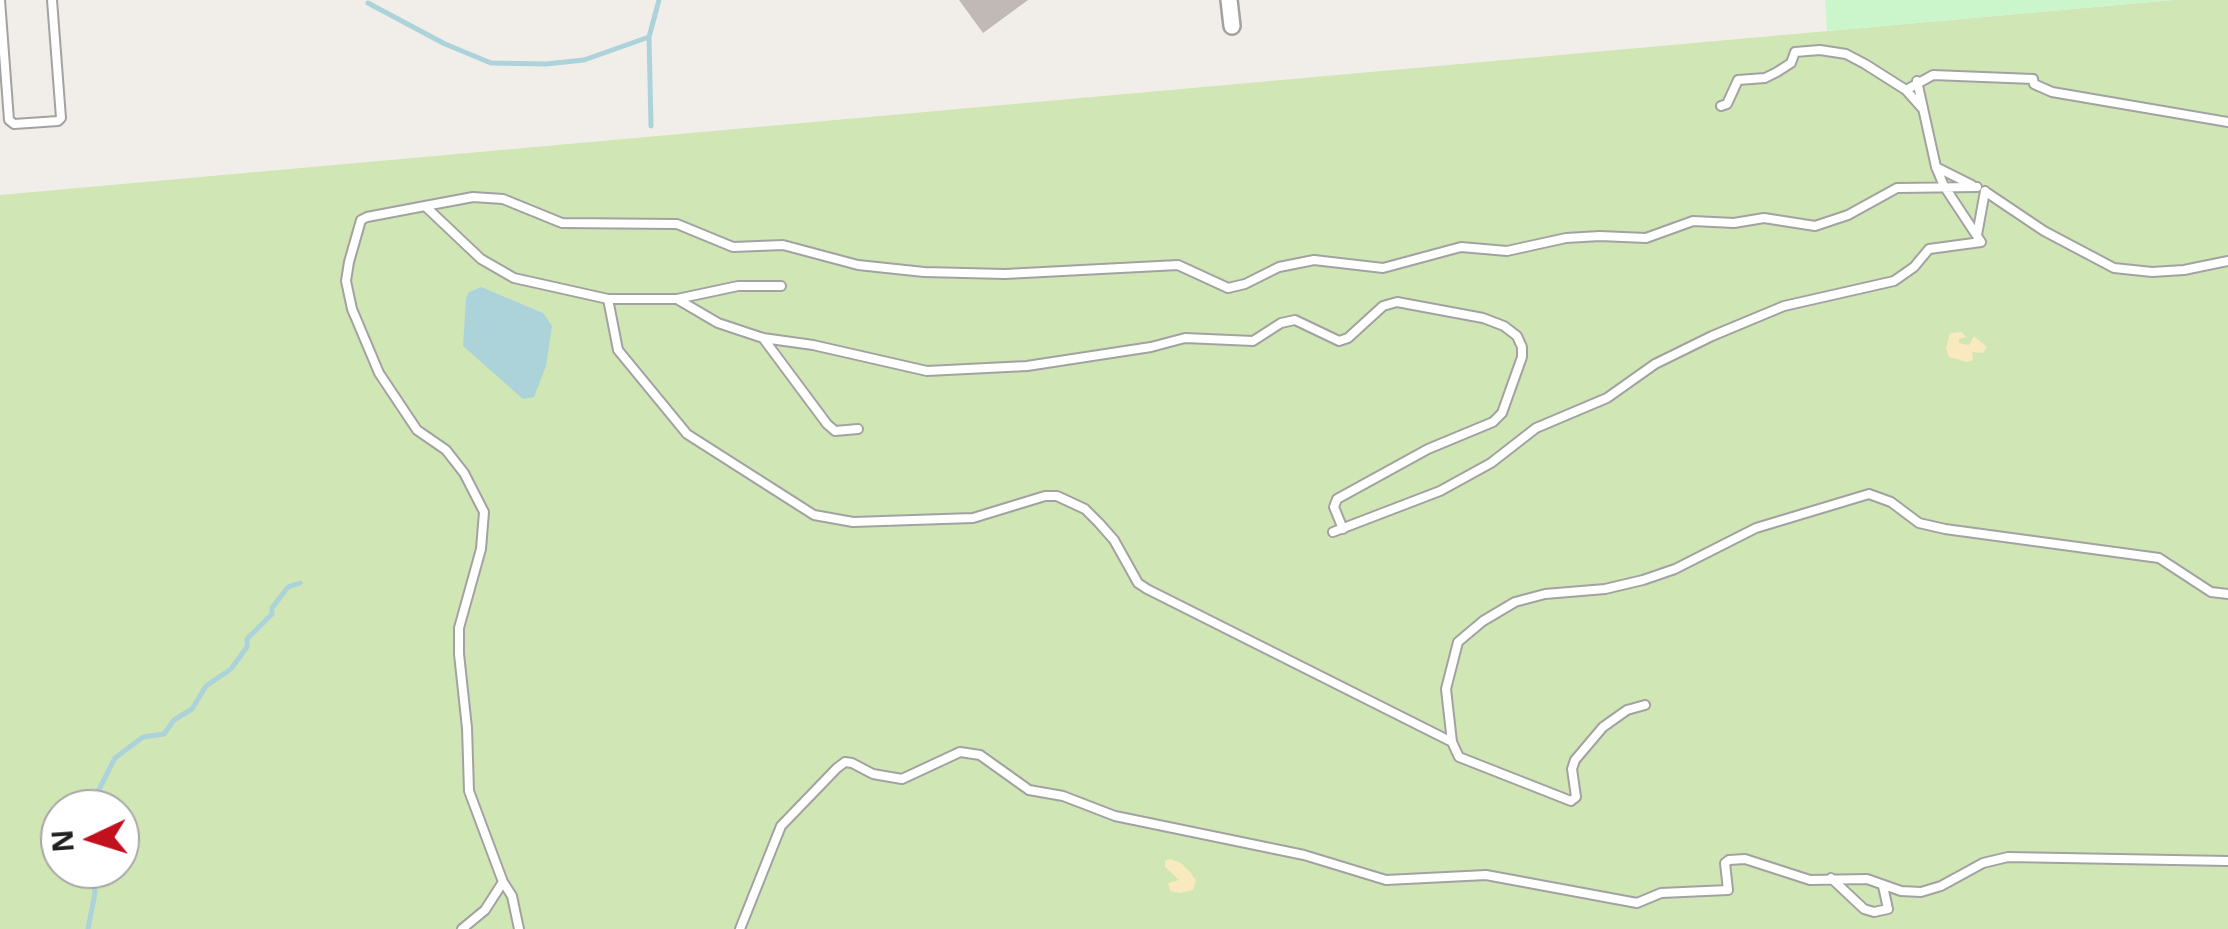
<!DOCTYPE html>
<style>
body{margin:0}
#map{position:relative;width:2228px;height:929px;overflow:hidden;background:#f1eee9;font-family:"Noto Sans",sans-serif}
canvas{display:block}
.north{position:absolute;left:40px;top:789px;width:100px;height:100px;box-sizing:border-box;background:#fff;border:2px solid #a6a6a6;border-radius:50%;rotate:266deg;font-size:28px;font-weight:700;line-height:40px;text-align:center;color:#212121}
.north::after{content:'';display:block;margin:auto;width:35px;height:45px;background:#c1111f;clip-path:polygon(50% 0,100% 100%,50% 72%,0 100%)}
</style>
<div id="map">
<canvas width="2228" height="929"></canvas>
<div class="north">N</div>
</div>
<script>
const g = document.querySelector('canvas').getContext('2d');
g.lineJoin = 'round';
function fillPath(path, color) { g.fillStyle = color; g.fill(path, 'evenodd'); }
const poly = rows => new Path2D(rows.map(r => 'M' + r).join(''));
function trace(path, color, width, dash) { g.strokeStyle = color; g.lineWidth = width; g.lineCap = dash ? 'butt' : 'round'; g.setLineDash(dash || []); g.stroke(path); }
const grass = poly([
 [2173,0,2228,0,2228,929,0,929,0,195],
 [60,809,120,809,120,869,60,869]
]);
const sand = poly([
 [1962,332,1966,337,1959,339,1959,343,1969,345,1974,336,1987,347,1983,353,1972,352,1973,360,1967,362,1949,357,1946,349,1950,333],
 [1170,859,1181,863,1191,873,1196,881,1193,890,1180,893,1170,891,1168,883,1179,880,1165,867,1165,861]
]);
const park = poly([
 [1825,0,2173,0,1827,31]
]);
const water = poly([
 [481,287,543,313,552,326,546,366,534,397,523,399,463,346,466,298,469,292]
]);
const stream = poly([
 [368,3,445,44,491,63,546,64,584,60,649,37,659,0],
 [649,37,651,126],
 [89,809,115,758,143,737,164,734,174,720,192,709,206,686,231,669,247,647,247,639,272,614,272,608,288,587,300,583],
 [88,929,95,893,92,869]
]);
const building = poly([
 [959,0,1028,0,983,33]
]);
const service = poly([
 [0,0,9,120,14,124,58,121,61,118,52,0],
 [1906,90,1933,75,2033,79,2034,84,2052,92,2228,122],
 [1721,106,1727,104,1738,80,1765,78,1777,72,1791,63,1795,52,1820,50,1846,54,1865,64,1906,90,1922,108],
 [1936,167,1972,185],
 [1986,192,2044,231,2114,268,2152,272,2184,270,2228,261],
 [425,206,473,197,503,199,562,223,677,224,733,247,783,245,858,265,924,272,1005,274,1178,265,1228,288,1245,284,1279,267,1314,260,1383,268,1461,247,1507,251,1566,238,1600,236,1646,238,1693,221,1734,223,1764,218,1815,226,1848,215,1897,188,1977,187],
 [1977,235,1985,191],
 [608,299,618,350,687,434,814,515,853,522,973,518,1045,496,1057,496,1085,509,1099,523,1114,540,1138,583,1147,589,1452,742],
 [677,299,738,286,781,286],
 [763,338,827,424,835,431,858,429],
 [1333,532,1440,491,1491,463,1536,428,1607,398,1655,364,1712,336,1784,306,1894,281,1914,267,1929,249,1981,242,1944,186,1936,167,1917,81],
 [1645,705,1627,710,1603,727,1575,760,1572,769,1576,797,1571,801,1459,757,1452,742,1446,689,1458,642,1483,621,1515,602,1545,594,1605,589,1643,580,1675,569,1756,528,1869,494,1891,502,1919,523,1945,529,2159,558,2211,592,2228,594],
 [1831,878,1864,909,1874,912,1888,909,1883,886],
 [503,882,512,896,519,929],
 [462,929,485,910,503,882,469,791,467,728,459,654,459,628,481,549,484,512,464,473,446,450,417,430,379,373,352,309,346,281,349,262,361,220,367,217,425,206,481,259,514,278,608,299,677,299,718,323,763,338,813,345,927,371,1027,366,1151,347,1185,338,1253,341,1281,323,1295,320,1339,341,1348,338,1383,306,1397,302,1483,318,1504,326,1517,336,1522,347,1522,357,1502,413,1493,422,1428,449,1337,499,1334,507,1343,529],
 [740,929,781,826,837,768,845,762,852,763,873,774,902,779,960,752,980,755,1029,790,1063,796,1115,816,1304,855,1386,880,1486,875,1637,903,1661,893,1728,890,1725,863,1729,860,1745,859,1810,880,1867,879,1901,891,1921,892,1941,886,1983,863,2008,857,2228,861]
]);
const minor = poly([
 [1229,0,1232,26]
]);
fillPath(grass, '#d0e6b4');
fillPath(sand, '#f9e9be');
fillPath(park, '#cbf6cb');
fillPath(water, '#add3da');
trace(stream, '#add3da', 5);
fillPath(building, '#c1b9b6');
trace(service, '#a2a2a2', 12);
trace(minor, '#a2a2a2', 20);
trace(service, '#fff', 8);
trace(minor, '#fff', 15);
</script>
